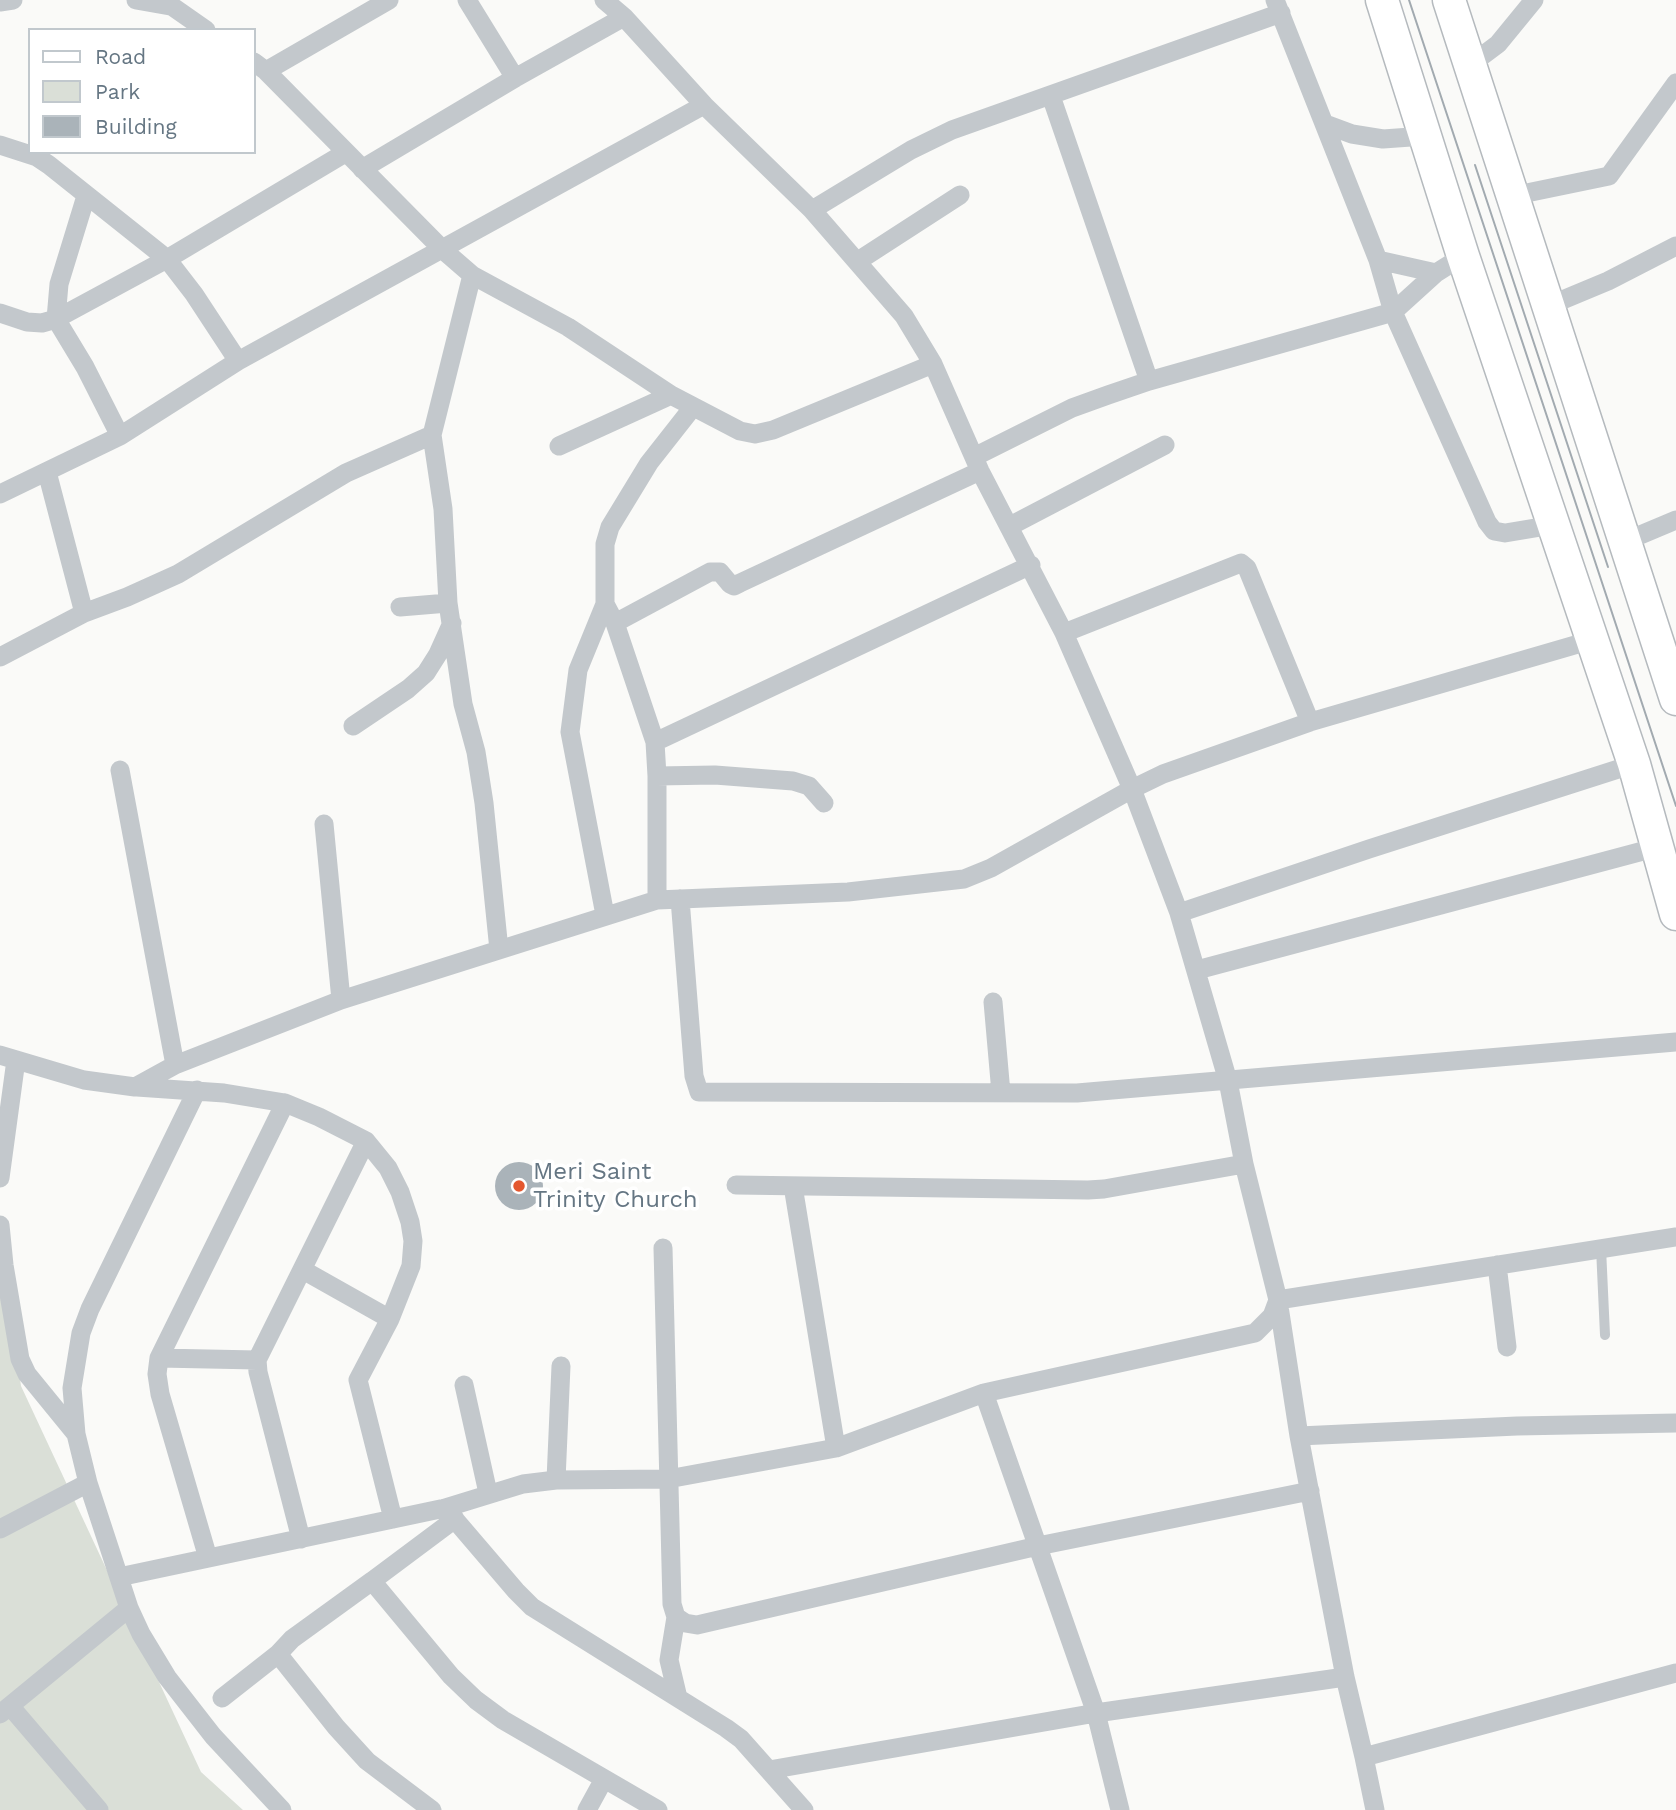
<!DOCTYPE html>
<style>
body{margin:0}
#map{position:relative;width:1676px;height:1810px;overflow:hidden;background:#fafaf8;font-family:"Work Sans",sans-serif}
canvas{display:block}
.legend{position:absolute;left:28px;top:28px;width:228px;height:126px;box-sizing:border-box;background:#fff;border:2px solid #c1c8cd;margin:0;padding:9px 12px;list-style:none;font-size:21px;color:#657683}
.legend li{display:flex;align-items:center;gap:14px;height:35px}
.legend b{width:35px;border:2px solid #c1c8cd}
</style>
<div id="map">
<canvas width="1676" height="1810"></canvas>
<ul class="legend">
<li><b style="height:9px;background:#fff"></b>Road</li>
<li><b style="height:19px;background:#dadfd7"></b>Park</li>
<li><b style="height:19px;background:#aab3b9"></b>Building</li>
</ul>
</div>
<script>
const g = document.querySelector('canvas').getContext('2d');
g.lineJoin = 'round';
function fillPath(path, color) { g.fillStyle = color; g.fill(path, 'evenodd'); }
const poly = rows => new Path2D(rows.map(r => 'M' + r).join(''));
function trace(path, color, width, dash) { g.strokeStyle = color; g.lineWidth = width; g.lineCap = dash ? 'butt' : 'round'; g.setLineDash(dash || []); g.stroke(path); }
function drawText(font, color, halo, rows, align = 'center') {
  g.font = font + ' "Work Sans",sans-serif'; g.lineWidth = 7; g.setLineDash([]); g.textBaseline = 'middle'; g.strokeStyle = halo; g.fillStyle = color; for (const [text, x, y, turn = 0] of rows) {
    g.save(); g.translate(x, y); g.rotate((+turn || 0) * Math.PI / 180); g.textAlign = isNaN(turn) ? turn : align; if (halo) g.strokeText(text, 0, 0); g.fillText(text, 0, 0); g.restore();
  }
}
const green = poly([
 [0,1230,21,1386,201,1772,243,1810,0,1810]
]);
const building = poly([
 '495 1186a24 24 0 1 1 48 0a24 24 0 1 1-48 0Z'
]);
const service = poly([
 [1601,1248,1605,1335]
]);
const minor = poly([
 [136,0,170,6],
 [163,0,206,30],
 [604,0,624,17,704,105],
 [1275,0,1378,260,1393,312,1487,522,1494,531,1505,533,1553,525],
 [0,2,13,0],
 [254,62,266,71,442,249,472,275],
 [1470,65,1498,44,1534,0],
 [266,71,389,0],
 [515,78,624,17],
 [1051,96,1149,381],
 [1325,124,1352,134,1383,139,1425,136],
 [0,145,37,157,49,165,167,259,194,294,238,361],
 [362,169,515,78,467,0],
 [86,196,59,284,56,319,85,367,120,436],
 [1512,196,1609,176,1676,83],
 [812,210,911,150,952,130,1281,13],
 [1378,260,1436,273],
 [858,261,960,195],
 [1548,306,1608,281,1676,246],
 [0,313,27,322,42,323,56,319,167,259,345,153],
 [559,446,671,395],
 [974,457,1072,408,1108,395,1149,381,1393,312,1436,273,1463,256],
 [47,472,84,613],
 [0,494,120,436,238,361,704,105,812,210,904,316,933,364,980,471,1064,633,1132,789,1179,913,1228,1081,1244,1164,1278,1300,1299,1436,1345,1677,1364,1757,1676,1673],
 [1010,526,1165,445],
 [1626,541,1676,520],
 [448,603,463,704,476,752,484,803,499,950],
 [605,604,605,544,610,527,649,463,693,407],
 [400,607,448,603,443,509,432,435],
 [615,623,710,572,720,572,730,584,734,586,740,583,980,471],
 [1064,633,1241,563,1247,568,1310,722],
 [0,657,84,613,127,597,178,574,346,473,432,435,472,275,568,327,671,395,740,431,755,434,773,430,933,364],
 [353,726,408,689,426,673,438,654,452,623],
 [655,742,1031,565],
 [120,770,175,1065],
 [657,776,715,775,793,781,809,786,824,803],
 [324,824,341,1000],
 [680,899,694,1076,699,1092,1077,1093,1676,1042],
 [1179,913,1369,849,1634,764],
 [605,915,570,732,578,670,605,604,615,623,655,742,657,776,657,900],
 [1197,970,1658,847],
 [993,1002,1001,1093],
 [0,1055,84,1080,135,1087,175,1065,341,1000,657,900,848,892,964,879,991,868,1132,789,1163,774,1310,722,1592,640],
 [137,1087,224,1093,285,1103,319,1117,366,1141,388,1168,400,1192,410,1222,413,1241,411,1266,390,1319],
 [0,1178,16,1060],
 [736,1185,1088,1190,1104,1189,1244,1164],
 [793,1186,836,1448],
 [0,1225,4,1265,20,1359,27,1374,76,1434,88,1483,129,1608,141,1634,167,1677,213,1736,282,1810],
 [663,1248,672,1604,676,1617,685,1623,697,1625,1038,1546,1310,1491],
 [1497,1265,1507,1347],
 [303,1270,390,1319,358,1380,393,1519],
 [159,1358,257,1360],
 [464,1385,488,1493],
 [984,1393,1096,1713,1120,1810],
 [76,1434,72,1388,81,1333,90,1309,197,1090],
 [1299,1436,1517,1426,1676,1423],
 [556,1480,561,1366],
 [445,1508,516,1591,532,1607,726,1728,741,1739,804,1810],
 [0,1529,88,1483],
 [301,1539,258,1372,257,1360,366,1141],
 [208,1558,160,1394,157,1374,159,1358,285,1103],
 [119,1577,445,1508,523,1484,556,1480,668,1479,836,1448,984,1393,1255,1333,1272,1316,1278,1300,1676,1237],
 [372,1581,455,1519],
 [676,1617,669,1660,678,1698],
 [278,1654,336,1727,367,1761,432,1810],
 [222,1698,278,1654,292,1639,372,1581,451,1676,476,1700,503,1720,658,1810],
 [10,1706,99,1810],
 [0,1714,129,1608],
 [1364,1757,1375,1810],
 [769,1770,1096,1713,1345,1677],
 [587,1810,604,1779]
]);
const primary = poly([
 [1382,0,1463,256,1634,764,1676,914],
 [1449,0,1676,699]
]);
const tram = poly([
 [1409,0,1676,806],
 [1475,165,1608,567]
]);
const markers = [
 [519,1186,7,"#e4572e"]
];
const poiNames = [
 ["Meri Saint",533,1172],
 ["Trinity Church",533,1200]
];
fillPath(green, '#dadfd7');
fillPath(building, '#aab3b9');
trace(primary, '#b5babe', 35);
trace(service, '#c3c8cc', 10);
trace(minor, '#c3c8cc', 19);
trace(primary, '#fff', 32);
trace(tram, '#a2aab0', 2);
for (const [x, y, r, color] of markers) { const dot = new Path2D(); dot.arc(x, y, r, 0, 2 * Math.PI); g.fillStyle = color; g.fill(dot); trace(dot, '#fff', 2.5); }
drawText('24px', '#657683', '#fff', poiNames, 'left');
</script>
